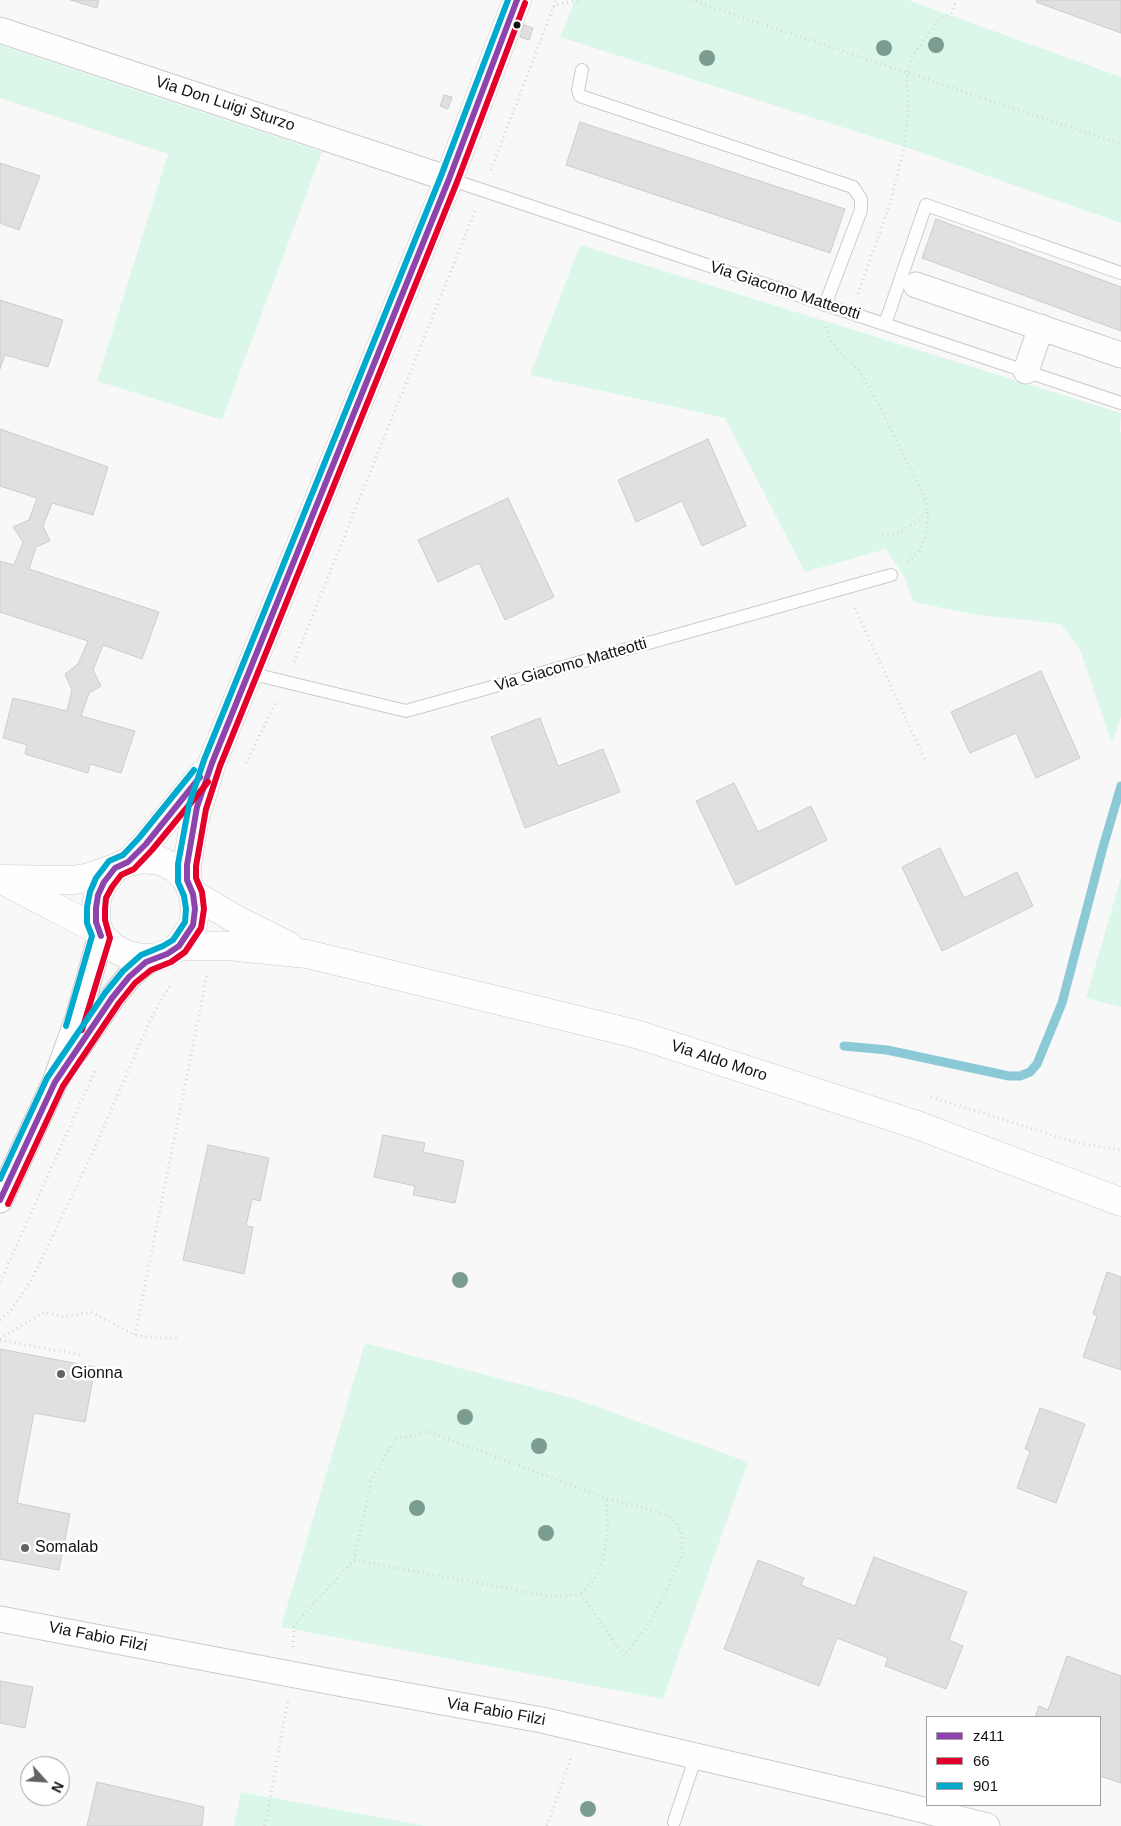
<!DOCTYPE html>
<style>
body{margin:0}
#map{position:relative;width:1121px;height:1826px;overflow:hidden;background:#f8f8f9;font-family:Helvetica,sans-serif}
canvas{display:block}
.legend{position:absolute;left:926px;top:1716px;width:175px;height:90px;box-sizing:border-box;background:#fff;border:1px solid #a1a1a1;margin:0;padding:6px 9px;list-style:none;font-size:15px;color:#131313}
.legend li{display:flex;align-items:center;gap:10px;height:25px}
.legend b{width:25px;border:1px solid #a1a1a1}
.north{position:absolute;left:20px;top:1756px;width:50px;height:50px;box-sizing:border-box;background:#fff;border:1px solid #a1a1a1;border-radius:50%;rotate:116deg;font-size:14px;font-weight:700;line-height:20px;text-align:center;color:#131313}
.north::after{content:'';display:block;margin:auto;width:18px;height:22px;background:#636364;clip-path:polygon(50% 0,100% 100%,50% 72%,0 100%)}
</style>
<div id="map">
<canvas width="1121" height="1826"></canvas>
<ul class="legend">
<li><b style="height:6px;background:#8e44ad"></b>z411</li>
<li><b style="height:6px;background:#e4002b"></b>66</li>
<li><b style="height:6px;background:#00a9ce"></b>901</li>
</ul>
<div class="north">N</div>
</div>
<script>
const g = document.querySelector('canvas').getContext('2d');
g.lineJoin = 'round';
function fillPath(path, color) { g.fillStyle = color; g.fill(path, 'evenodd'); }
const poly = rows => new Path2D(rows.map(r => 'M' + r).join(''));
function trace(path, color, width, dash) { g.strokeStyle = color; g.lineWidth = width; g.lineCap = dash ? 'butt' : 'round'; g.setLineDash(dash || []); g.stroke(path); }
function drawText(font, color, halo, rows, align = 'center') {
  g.font = font + ' Helvetica,sans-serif'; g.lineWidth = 5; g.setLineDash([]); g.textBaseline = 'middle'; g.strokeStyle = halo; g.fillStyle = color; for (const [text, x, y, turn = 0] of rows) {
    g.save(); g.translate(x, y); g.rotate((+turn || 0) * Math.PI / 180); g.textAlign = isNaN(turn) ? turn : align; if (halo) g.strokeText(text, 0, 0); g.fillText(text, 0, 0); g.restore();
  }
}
const green = poly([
 [575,0,908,0,1121,77,1121,223,917,151,560,37],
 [0,45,322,152,222,420,97,381,168,154,0,98],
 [580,245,1121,413,1120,431,1121,433,1121,716,1112,743,1079,647,1061,624,972,614,913,602,905,578,886,549,805,572,725,418,530,375],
 [1121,877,1121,1007,1086,998],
 [365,1343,576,1399,748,1462,663,1699,281,1627],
 [241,1792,426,1826,234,1826]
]);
const stream = poly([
 [844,1046,887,1050,1009,1076,1020,1076,1030,1072,1037,1064,1062,1003,1103,847,1121,786]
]);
const building = poly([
 [71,0,99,0,97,8,71,0],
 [1037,0,1121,0,1121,33,1036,2,1037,0],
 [524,25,533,28,529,40,520,37,524,25],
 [444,95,452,97,448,109,440,106,444,95],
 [580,122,845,209,830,253,566,165,580,122],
 [0,163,40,176,19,230,0,223,0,163],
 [936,219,1121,287,1121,331,922,258,936,219],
 [0,300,63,320,48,367,5,355,0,369,0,300],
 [0,429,108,467,93,515,52,503,43,526,50,541,36,547,29,569,159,612,142,659,103,645,93,670,101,686,89,693,81,716,135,731,121,773,90,764,88,773,25,754,27,745,3,738,13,698,67,711,72,690,65,674,78,664,88,641,0,612,0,561,14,565,23,542,13,527,29,520,37,498,0,486,0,429],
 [708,439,746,526,702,546,682,501,636,522,618,480,708,439],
 [508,498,554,597,505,620,479,563,438,582,418,540,508,498],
 [1041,671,1080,758,1036,778,1016,733,970,753,951,712,1041,671],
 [540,718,558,766,603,749,620,792,525,828,491,737,540,718],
 [734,783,758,832,811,806,827,840,736,885,696,801,734,783],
 [940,848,964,898,1017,872,1033,906,942,951,902,867,940,848],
 [383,1135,425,1143,423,1152,464,1161,455,1203,413,1195,415,1186,374,1177,383,1135],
 [208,1145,269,1158,260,1201,252,1199,246,1226,253,1227,244,1274,183,1260,208,1145],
 [1107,1272,1121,1277,1121,1370,1083,1357,1097,1316,1093,1314,1107,1272],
 [0,1349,95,1367,85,1422,34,1413,17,1503,70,1514,59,1570,0,1559,0,1349],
 [1040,1408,1085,1424,1056,1503,1017,1488,1030,1451,1025,1449,1040,1408],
 [874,1557,967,1592,949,1640,963,1646,946,1689,885,1666,888,1658,837,1638,819,1686,724,1649,758,1560,804,1578,801,1585,855,1606,874,1557],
 [1067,1656,1121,1676,1121,1783,1100,1776,1100,1717,1035,1717,1039,1706,1048,1710,1067,1656],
 [0,1681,33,1687,25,1728,0,1723,0,1681],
 [97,1782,204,1807,202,1826,87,1826,97,1782]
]);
const path = poly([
 [691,0,1121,144],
 [553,7,556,5,579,0],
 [491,170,556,0],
 [858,294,891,200,904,148,908,115,907,72,912,56,941,18,951,14,956,0],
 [826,327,828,336,839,352,858,369,878,403,924,496,928,511,917,522,903,530,891,535,882,534],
 [908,562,919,551,925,539,928,511],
 [855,608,925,760],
 [294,662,475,211],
 [246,763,276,702],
 [931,1097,1078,1143,1121,1150],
 [0,1282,95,1071],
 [0,1320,11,1310,32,1279,93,1152,153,1014,171,984],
 [135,1335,207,975],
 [0,1339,44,1312,63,1317,91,1312,135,1335,156,1338,177,1338],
 [0,1340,80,1355],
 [354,1560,553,1597,581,1594,624,1656,651,1621,672,1578,683,1552,681,1531,672,1518,655,1511,606,1498],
 [293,1647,294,1625,354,1560,371,1481,395,1439,429,1432,606,1498,608,1528,603,1559,597,1576,581,1594],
 [265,1826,288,1700],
 [547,1826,572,1755]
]);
const lane = poly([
 [582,70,578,90,580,96,853,187,861,199,861,210,825,305],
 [449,179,1121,403],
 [885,324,926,205,1121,273],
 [249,673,406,711,891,575],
 [674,1822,696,1756]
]);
const street = poly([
 [0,30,449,179],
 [916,285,1121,355],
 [1026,371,1041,327],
 [77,1049,112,998,129,977,146,962,154,958],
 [0,1200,55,1082,78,1018,101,936],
 [0,1619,343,1684,542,1720,887,1801,987,1826]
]);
const secondary = poly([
 [143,859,161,861,175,868,187,880,193,894,195,909,193,925,179,946,167,954,154,958,142,958,127,955,114,948,101,936,96,922,96,908,98,895,104,882,115,868,128,862,143,859],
 [128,862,146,844,201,776],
 [0,879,74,880,90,877,115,868],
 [187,880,187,865,194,822,212,763,449,179,517,0],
 [6,882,98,930],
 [193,894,237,920,289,946],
 [179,946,228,946,307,954,636,1034,917,1125,1121,1202]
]);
const bus1 = poly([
 [101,936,96,922,96,908,98,895,104,882,115,868,128,862,146,844,200,777],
 [0,1200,55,1082,112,998,129,977,146,962,167,954,179,946,193,925,195,909,193,894,187,880,187,865,197,807,212,763,449,179,517,0]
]);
const bus2 = poly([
 [82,1030,110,938,105,920,105,909,106,898,112,887,121,875,134,869,152,850,208,782],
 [8,1204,63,1086,119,1003,135,983,151,970,171,962,185,952,201,928,204,909,202,892,196,878,196,866,206,809,220,766,457,182,525,3]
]);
const bus3 = poly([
 [66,1026,92,936,87,923,87,907,90,892,96,878,109,861,123,855,139,838,194,770],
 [0,1179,47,1078,105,993,123,971,141,955,163,946,173,940,185,922,186,909,184,896,178,882,178,864,189,805,204,760,441,176,508,0]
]);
const trees = [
 [936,45],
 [884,48],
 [707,58],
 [460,1280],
 [465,1417],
 [539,1446],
 [417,1508],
 [546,1533],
 [588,1809]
];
const markers = [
 [517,25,4.5,"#131313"],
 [61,1374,5,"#636364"],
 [25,1548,5,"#636364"]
];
const streetNames = [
 ["Via Don Luigi Sturzo",225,104,18],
 ["Via Giacomo Matteotti",785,291,18],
 ["Via Giacomo Matteotti",571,665,-16],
 ["Via Aldo Moro",719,1061,18],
 ["Via Fabio Filzi",98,1637,11],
 ["Via Fabio Filzi",496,1712,10]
];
const poiNames = [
 ["Gionna",71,1374],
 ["Somalab",35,1548]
];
fillPath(green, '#dbf7ea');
trace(stream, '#8ac9d5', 9);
fillPath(building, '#e1e0e1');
trace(building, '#cdcccd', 1);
trace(lane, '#cbcbcb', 14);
trace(street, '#cbcbcb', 27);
trace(secondary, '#cbcbcb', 29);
trace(path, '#d7d7d7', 3, [1, 4]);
trace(lane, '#fefefe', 12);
trace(street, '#fefefe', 25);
trace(secondary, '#fefefe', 28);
trace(bus1, '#8e44ad', 6);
trace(bus2, '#e4002b', 6);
trace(bus3, '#00a9ce', 6);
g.fillStyle = '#7b9c90';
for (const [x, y] of trees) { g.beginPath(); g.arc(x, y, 8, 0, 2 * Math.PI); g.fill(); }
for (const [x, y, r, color] of markers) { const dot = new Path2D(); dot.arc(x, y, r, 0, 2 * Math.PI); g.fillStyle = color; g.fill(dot); trace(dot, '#fff', 2); }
drawText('16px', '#131313', '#fff', streetNames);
drawText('16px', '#131313', '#fff', poiNames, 'left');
</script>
